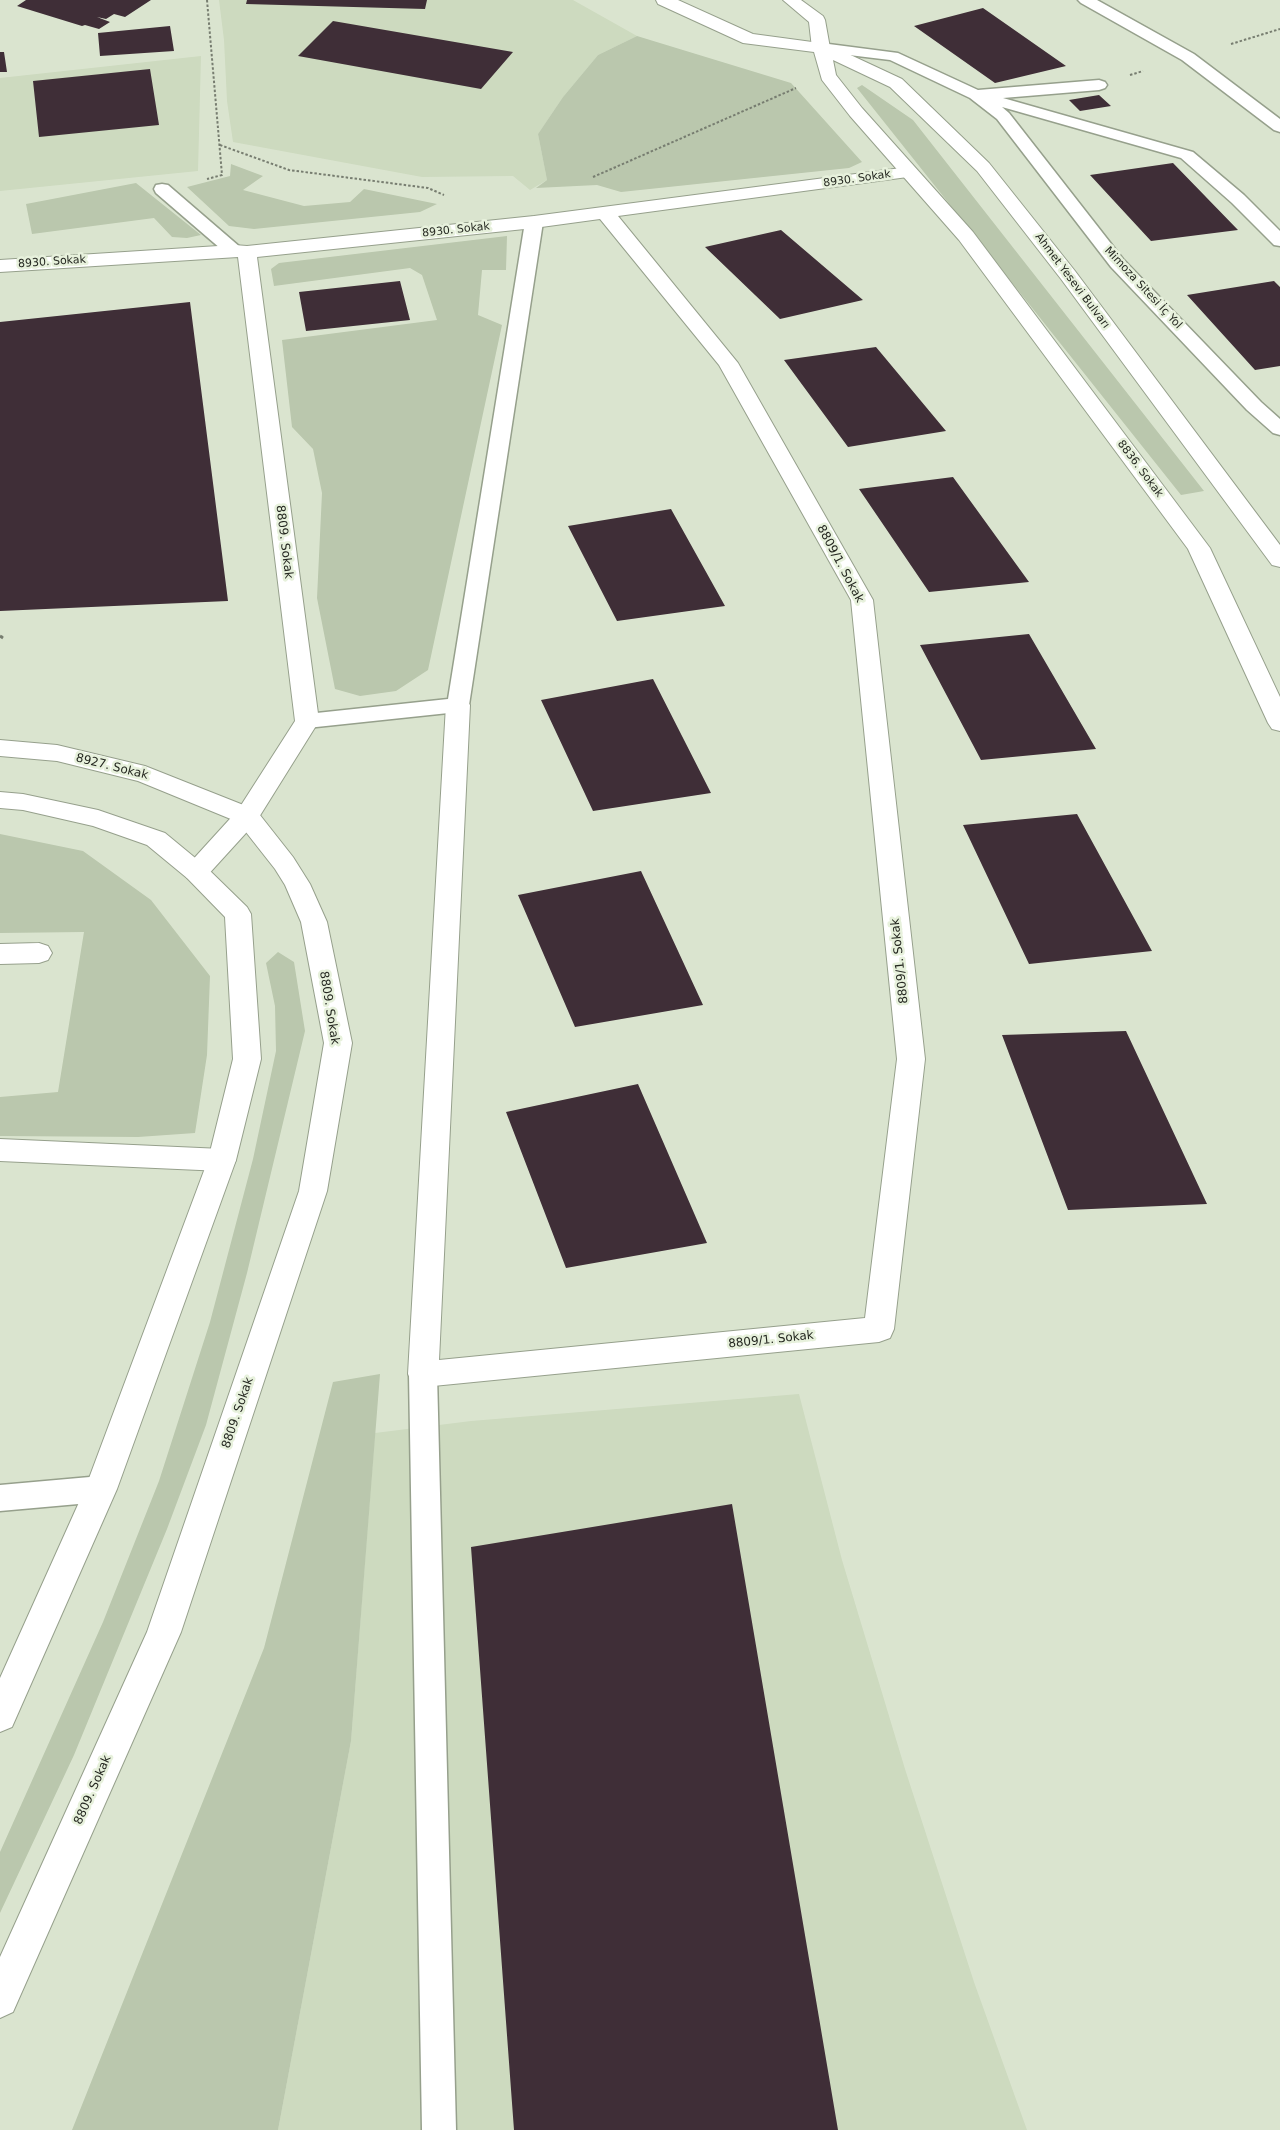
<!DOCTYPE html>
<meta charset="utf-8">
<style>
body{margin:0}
canvas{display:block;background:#dae4cf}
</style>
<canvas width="1280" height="2130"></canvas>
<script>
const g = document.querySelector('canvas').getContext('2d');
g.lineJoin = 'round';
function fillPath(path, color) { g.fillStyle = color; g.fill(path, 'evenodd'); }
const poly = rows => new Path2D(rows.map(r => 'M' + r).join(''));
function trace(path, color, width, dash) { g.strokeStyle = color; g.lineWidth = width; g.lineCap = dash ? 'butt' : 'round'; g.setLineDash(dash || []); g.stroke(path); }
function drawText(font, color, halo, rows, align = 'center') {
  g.font = font + ' "DejaVu Sans",sans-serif'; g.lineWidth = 5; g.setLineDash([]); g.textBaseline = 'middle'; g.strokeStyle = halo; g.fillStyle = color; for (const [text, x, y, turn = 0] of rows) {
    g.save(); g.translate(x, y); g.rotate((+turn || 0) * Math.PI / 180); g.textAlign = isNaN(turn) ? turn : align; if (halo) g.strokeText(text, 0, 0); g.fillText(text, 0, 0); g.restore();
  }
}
const built = poly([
 [219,0,573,0,637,36,598,55,563,97,538,134,547,180,530,190,513,176,422,177,233,142,227,101,224,40],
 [201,56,198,171,0,191,0,78],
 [799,1394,842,1560,905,1769,974,1982,1027,2130,278,2130,351,1741,375,1433,471,1421]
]);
const green = poly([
 [637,36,791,83,862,162,849,168,621,192,597,185,536,188,547,180,538,134,563,97,598,55],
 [862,85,913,120,1204,491,1181,495,857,88],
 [231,164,263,176,243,190,304,206,350,202,364,189,437,204,420,212,254,229,229,226,187,187,230,176],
 [136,183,201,235,187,238,172,237,154,218,32,234,26,204],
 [507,236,506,270,482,270,478,315,502,325,428,670,396,691,360,696,335,689,317,598,322,493,313,449,292,427,282,340,437,320,422,275,410,268,274,286,271,269,279,263],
 [0,834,83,851,151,900,210,976,207,1055,195,1133,138,1137,0,1136,0,1097,58,1092,84,932,0,933],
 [278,952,294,962,305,1031,247,1273,206,1425,167,1529,74,1755,0,1913,0,1852,103,1622,159,1481,210,1322,253,1159,276,1051,275,1006,266,963],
 [380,1374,351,1741,278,2130,72,2130,264,1648,333,1382]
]);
const building = poly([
 [26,0,151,0,125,17,114,14,106,19,97,17,110,22,99,29,85,25,82,26,17,6],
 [247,0,427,0,425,9,246,4],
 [983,8,1066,66,995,83,914,26],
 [333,21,513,52,481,89,298,56],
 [170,26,174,51,100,56,98,33],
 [0,52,4,52,7,72,0,72],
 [150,69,159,125,39,137,33,81],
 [1099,95,1111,106,1080,111,1069,100],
 [1173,163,1238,230,1151,241,1090,175],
 [781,230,863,300,780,319,705,247],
 [400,281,410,320,306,331,299,292],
 [1274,281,1280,287,1280,366,1255,370,1187,295],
 [190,302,228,601,0,611,0,322],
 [876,347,946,431,848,447,784,360],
 [953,477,1029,582,929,592,859,489],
 [671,509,725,606,617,621,568,526],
 [1029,634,1096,749,981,760,920,645],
 [653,679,711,793,593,811,541,700],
 [1077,814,1152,951,1029,964,963,825],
 [641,871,703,1005,575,1027,518,895],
 [1126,1031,1207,1204,1068,1210,1002,1035],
 [638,1084,707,1243,566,1268,506,1112],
 [732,1504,838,2130,514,2130,471,1547]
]);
const pathFar1 = poly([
 [207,0,222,175,207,179],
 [1231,44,1280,29],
 [1130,75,1143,71],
 [220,145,289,170,428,188,444,195],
 [593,177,796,88]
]);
const path = poly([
 [0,636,2,637,0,640]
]);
const service = poly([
 [1078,0,1097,0,1194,54,1280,119,1280,132,1274,130,1182,60,1081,3,1078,0],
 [821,43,898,53,978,90,1099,80,1105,82,1107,85,1105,88,1099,90,1003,98,1193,152,1244,195,1280,231,1280,246,1274,245,1232,203,1181,158,1002,107,1009,113,1123,259,1261,402,1280,419,1280,435,1273,433,1247,410,1111,267,997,119,970,98,890,60,816,51,813,48,816,45,821,43],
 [162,184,168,185,240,247,243,251,240,255,234,256,228,255,156,193,154,189,156,185,162,184],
 [534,217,540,218,543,222,469,705,466,710,458,712,307,728,299,726,296,721,299,716,307,714,448,699,525,222,528,218,534,217],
 [423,1362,433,1366,437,1374,456,2130,422,2130,409,1374,413,1366,423,1362],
 [101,1476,111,1480,115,1489,111,1498,101,1502,0,1511,0,1485,101,1476]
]);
const minor = poly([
 [783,0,801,0,823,16,825,20,830,48,827,52,815,52,812,48,809,22,783,0],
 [909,167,915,168,918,172,915,176,618,216,738,363,873,600,925,1059,894,1329,890,1338,879,1342,423,1387,412,1383,408,1374,446,705,450,700,458,697,466,700,470,705,439,1360,865,1318,897,1059,851,600,719,365,600,219,534,228,257,257,319,721,256,822,205,878,196,881,187,878,183,872,187,866,238,810,295,721,238,257,0,272,0,260,234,245,247,246,534,216,909,167],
 [39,943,48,946,52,953,48,960,39,963,0,964,0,944,39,943],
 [0,1139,222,1149,232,1152,236,1160,232,1168,222,1171,0,1161,0,1139]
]);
const tertiary = poly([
 [656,0,678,0,753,34,827,44,902,79,989,163,1075,271,1280,545,1280,567,1272,565,1061,279,977,171,890,87,833,60,836,75,862,108,973,232,1210,548,1280,697,1280,731,1272,729,1268,723,1188,549,959,240,850,116,822,80,814,52,743,43,658,4,656,0],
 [0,740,57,745,145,766,256,810,293,857,310,884,327,922,352,1043,327,1191,181,1632,13,2012,0,2018,0,1957,147,1632,299,1191,324,1043,301,922,285,885,275,869,238,822,138,781,57,761,0,756,0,740],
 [0,792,23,794,98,810,165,833,205,866,247,907,251,914,261,1059,236,1160,117,1489,12,1727,0,1732,0,1678,85,1489,208,1160,233,1059,225,917,187,878,147,845,93,826,23,810,0,808,0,792]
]);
const farStreetnames = [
 ["8930. Sokak",857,179,-8],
 ["8930. Sokak",456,230,-6],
 ["8930. Sokak",52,262,-4],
 ["Ahmet Yesevi Bulvarı",1072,281,53],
 ["Mimoza Sitesi İç Yol",1143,288,47],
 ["8836. Sokak",1140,469,53]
];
const streetNames = [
 ["8809. Sokak",284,542,83],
 ["8809/1. Sokak",840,564,62],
 ["8927. Sokak",112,767,14],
 ["8809/1. Sokak",900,961,-96],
 ["8809. Sokak",329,1008,81],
 ["8809/1. Sokak",771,1340,-6],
 ["8809. Sokak",238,1413,-71],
 ["8809. Sokak",93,1790,-66]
];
fillPath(built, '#cddabf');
fillPath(green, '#bac7ad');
fillPath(building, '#3f2e37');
trace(service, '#96a08c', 3);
trace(minor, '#96a08c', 2);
trace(tertiary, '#96a08c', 2);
trace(pathFar1, '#777d70', 2, [2.5, 2]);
trace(path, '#777d70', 3, [4, 2.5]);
fillPath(service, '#fff');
fillPath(minor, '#fff');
fillPath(tertiary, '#fff');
drawText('11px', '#252821', '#e7f1dc', farStreetnames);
drawText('12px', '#252821', '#e7f1dc', streetNames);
</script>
